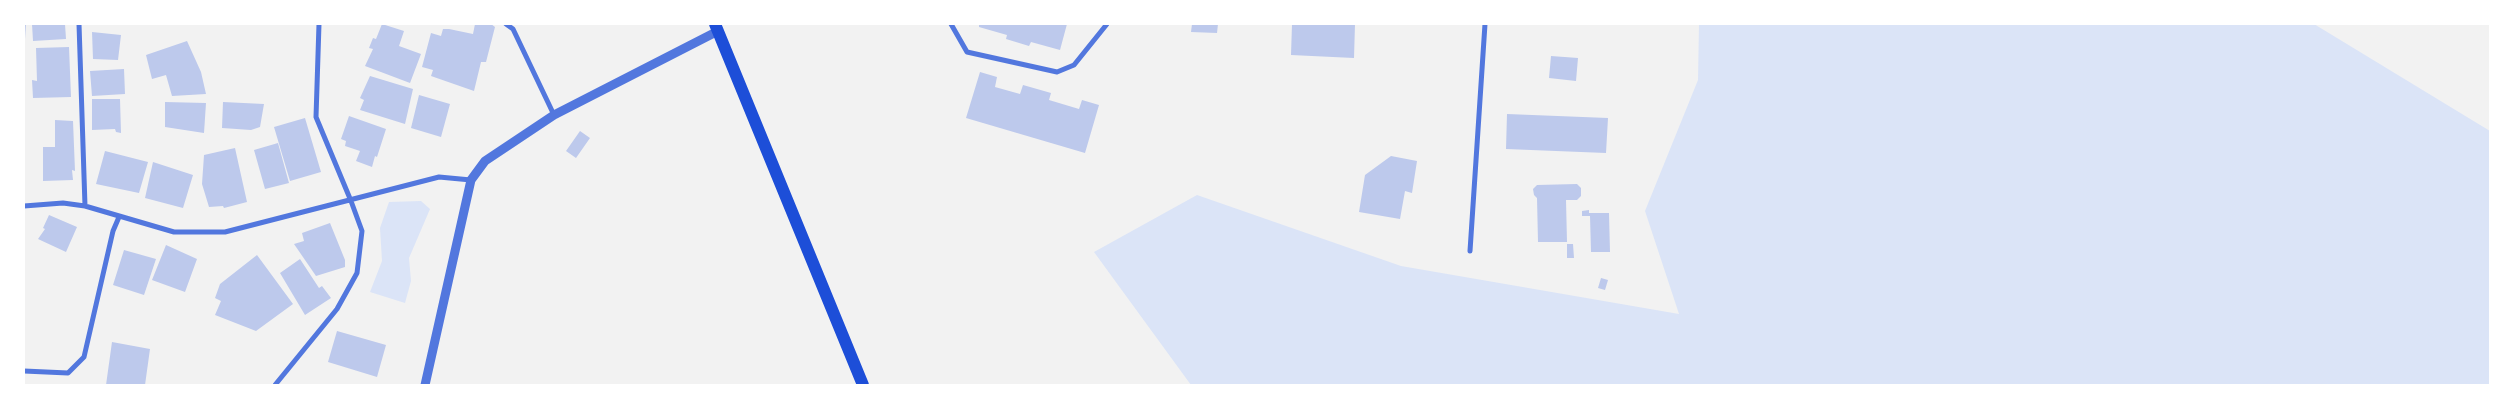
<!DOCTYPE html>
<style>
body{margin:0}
#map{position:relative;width:2514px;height:409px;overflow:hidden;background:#f2f2f2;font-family:"Open Sans",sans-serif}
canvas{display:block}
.frame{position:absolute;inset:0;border:25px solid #fff;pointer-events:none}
</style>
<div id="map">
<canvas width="2514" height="409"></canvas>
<div class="frame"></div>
</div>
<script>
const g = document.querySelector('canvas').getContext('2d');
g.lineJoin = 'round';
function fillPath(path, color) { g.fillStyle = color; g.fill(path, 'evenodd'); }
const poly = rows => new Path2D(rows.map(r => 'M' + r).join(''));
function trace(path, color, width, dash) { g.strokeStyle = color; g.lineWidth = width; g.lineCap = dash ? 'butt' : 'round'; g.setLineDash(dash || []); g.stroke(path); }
const green = poly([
 [1699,24,2314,24,2490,131,2490,385,1191,385,1094,252,1197,195,1401,266,1679,314,1645,211,1698,80],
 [421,201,430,209,409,258,411,281,405,303,370,292,382,261,380,228,389,202]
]);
const building = poly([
 [24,24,26,24,25,39,24,39],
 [32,24,65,24,66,39,33,41],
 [382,24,404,31,399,46,421,54,410,83,365,66,373,49,369,48,373,38,376,39],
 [475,24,491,24,495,27,486,62,481,62,474,91,431,76,433,70,422,67,431,33,441,36,443,29,449,29,473,34],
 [979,24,1067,24,1060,50,1031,42,1029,46,1006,39,1007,35,979,27],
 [1192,24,1218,24,1217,33,1191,32],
 [1292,24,1355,24,1354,58,1291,55],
 [92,32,121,35,118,60,93,59],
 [187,41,201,72,206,94,172,96,166,75,152,79,146,55],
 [69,47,71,97,33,98,32,80,37,81,36,48],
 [1551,56,1578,58,1576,81,1549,78],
 [124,69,125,94,92,96,90,71],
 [980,72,997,77,995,87,1020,94,1023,85,1051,93,1049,100,1079,109,1082,100,1099,105,1085,153,966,118],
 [370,76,413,89,405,124,360,110,364,100,360,98],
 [419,95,450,104,441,137,411,128],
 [92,99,120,99,121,133,116,132,115,129,92,130],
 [165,102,206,103,204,133,165,127],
 [223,102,264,104,260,127,251,130,222,128],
 [1507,114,1608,118,1606,153,1506,149],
 [349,116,386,129,377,157,375,156,372,167,356,161,360,151,345,146,346,141,341,139],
 [305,118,321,172,290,181,274,127],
 [55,120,73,121,75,171,72,170,73,180,43,181,43,147,55,147],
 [580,131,590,138,576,158,566,151],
 [278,143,289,183,265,189,254,150],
 [235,148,247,202,224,208,223,206,209,207,202,184,204,155],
 [105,151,148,162,139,193,96,184],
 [1391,156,1417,161,1412,193,1405,191,1400,219,1359,212,1365,175],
 [153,162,193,175,183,208,145,198],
 [1577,184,1581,188,1581,196,1577,200,1566,200,1567,242,1538,242,1537,198,1534,195,1533,189,1537,185],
 [1589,210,1589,213,1609,213,1610,252,1591,252,1590,216,1582,216,1582,211],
 [49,215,77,227,66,252,38,239,45,229,43,228],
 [330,223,345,260,345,267,316,276,294,244,304,241,302,233],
 [1567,244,1573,244,1574,258,1567,258],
 [166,245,197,259,185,292,152,280],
 [124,250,156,259,144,295,113,285],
 [257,255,293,304,256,331,215,315,221,301,215,298,220,284],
 [300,259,319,288,322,286,331,298,305,315,280,273],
 [1601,278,1608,280,1605,290,1598,288],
 [337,331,386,345,377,377,328,362],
 [112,342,150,349,145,385,106,385]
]);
const minor = poly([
 [79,24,85,206],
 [506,24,513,29,554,115],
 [951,24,967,52,1057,72,1074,65,1107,24],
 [24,206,63,203,85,206,174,232,225,232,439,177,471,180],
 [1470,251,1485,24],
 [24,371,68,373,84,357,113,231,119,217],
 [275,385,337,309,357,273,362,231,351,201,316,117,319,24]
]);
const tertiary = poly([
 [425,385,471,180,485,161,554,115,718,31]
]);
const primary = poly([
 [715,24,863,385]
]);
fillPath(green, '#dbe4f7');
fillPath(building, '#bdc9ec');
trace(minor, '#5277de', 5);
trace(tertiary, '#5277de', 9);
trace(primary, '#1d4ed8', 12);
</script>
